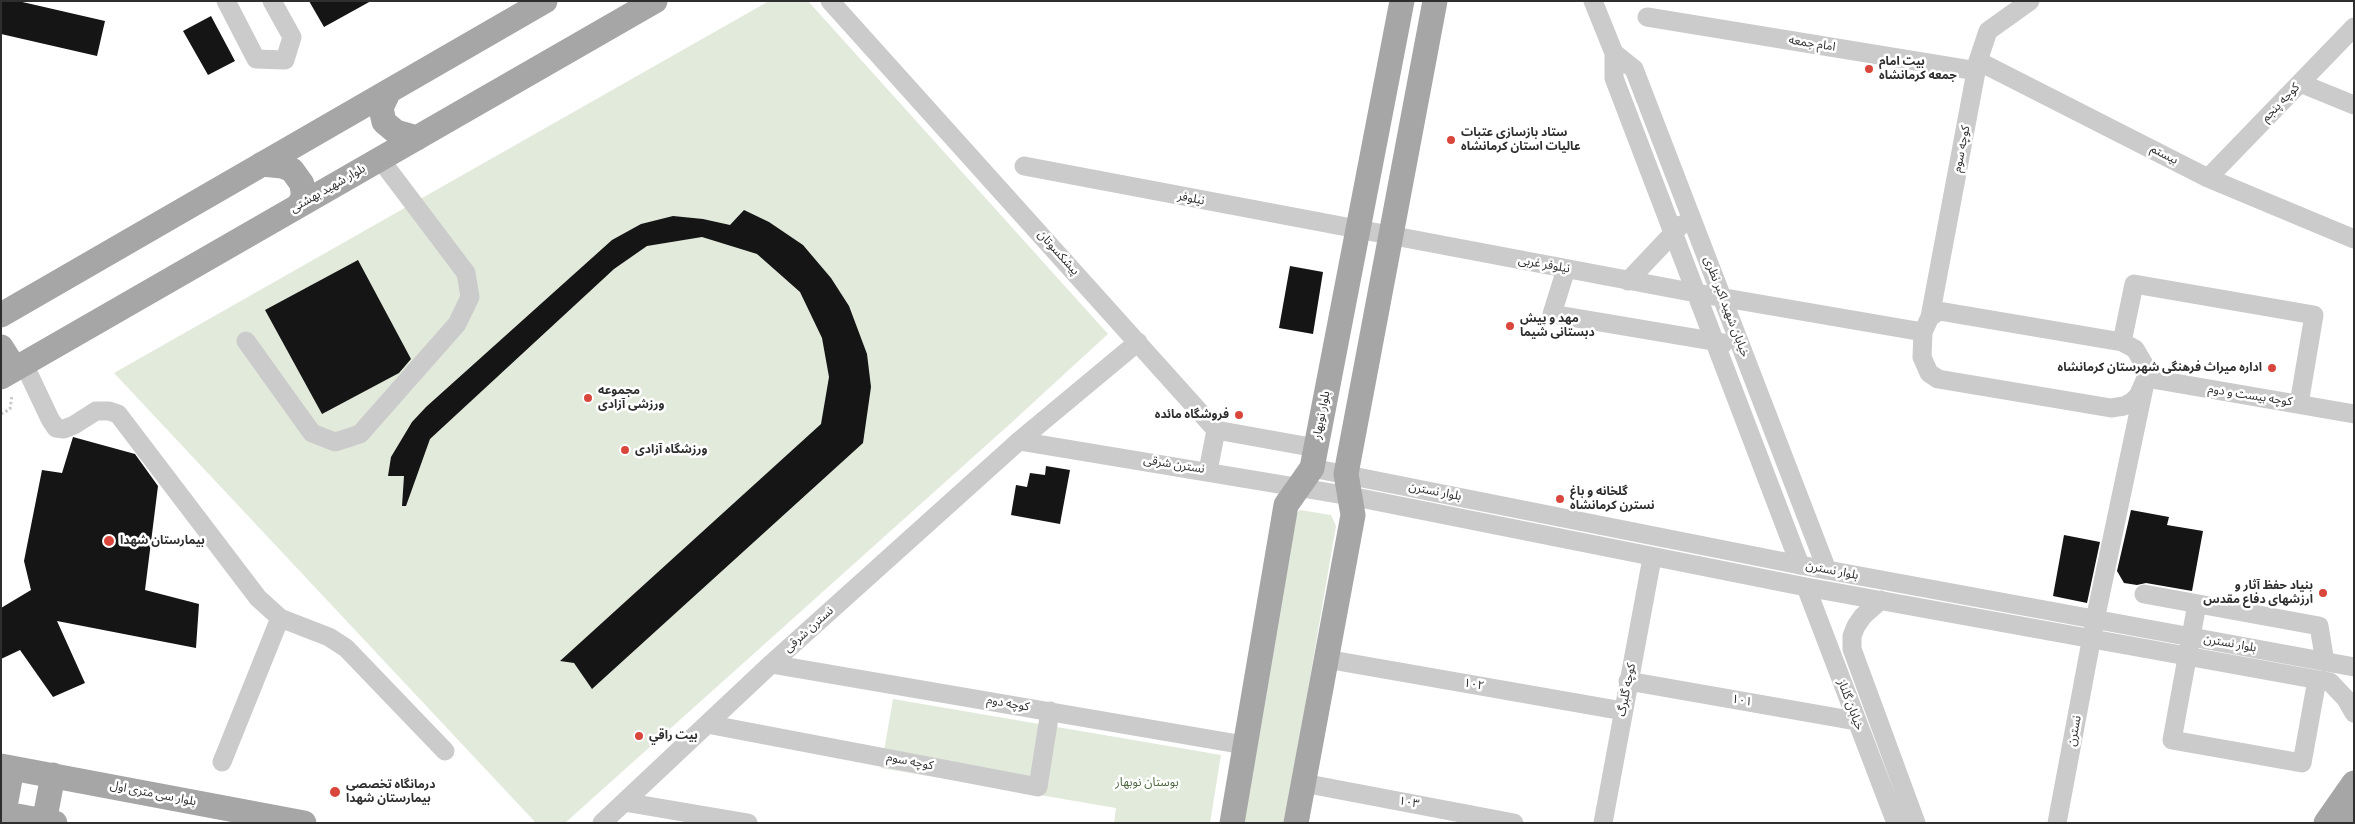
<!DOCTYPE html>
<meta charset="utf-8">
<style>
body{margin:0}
#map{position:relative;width:2355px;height:824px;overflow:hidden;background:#fff;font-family:"Roboto Condensed",sans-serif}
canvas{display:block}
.frame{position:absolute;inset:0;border:2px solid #2e2e2e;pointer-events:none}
</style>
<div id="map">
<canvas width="2355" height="824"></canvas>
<div class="frame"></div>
</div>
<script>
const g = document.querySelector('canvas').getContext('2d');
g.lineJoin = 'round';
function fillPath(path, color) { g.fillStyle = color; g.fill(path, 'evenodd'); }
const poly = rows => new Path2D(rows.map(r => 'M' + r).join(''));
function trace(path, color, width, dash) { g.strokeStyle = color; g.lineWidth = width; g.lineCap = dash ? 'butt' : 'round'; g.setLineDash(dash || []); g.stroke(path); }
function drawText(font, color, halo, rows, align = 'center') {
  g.font = font + ' "Roboto Condensed","Noto Sans Arabic",sans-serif'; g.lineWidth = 5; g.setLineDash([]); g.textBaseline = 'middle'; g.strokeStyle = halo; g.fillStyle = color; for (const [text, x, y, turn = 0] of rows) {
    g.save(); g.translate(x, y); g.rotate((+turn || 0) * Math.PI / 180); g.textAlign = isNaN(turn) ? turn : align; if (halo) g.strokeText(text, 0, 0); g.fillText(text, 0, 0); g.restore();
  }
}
const green = poly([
 [769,1,808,1,1108,334,1011,423,565,823,536,823,114,373],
 [1300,510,1331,515,1336,526,1285,823,1241,823,1292,518],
 [893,699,1221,755,1210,823,1114,823,1116,808,881,768]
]);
const building = poly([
 [1,1,18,1,105,21,97,56,1,34],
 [309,1,371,1,324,27],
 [211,16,235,61,208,75,183,31],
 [744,210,769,222,803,245,831,278,849,306,867,354,871,387,863,443,592,689,574,663,560,661,821,424,829,377,822,338,800,292,757,254,702,237,647,246,614,269,430,439,406,506,402,506,404,476,388,476,391,457,412,422,426,407,612,240,641,224,673,216,703,219,730,225],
 [358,260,411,359,399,373,322,414,265,310],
 [1290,266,1323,272,1313,334,1279,328],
 [73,437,135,454,158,486,145,590,199,604,196,648,57,621,85,683,53,697,20,650,1,659,1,608,31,590,24,561,42,470,62,473],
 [1046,466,1070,470,1060,524,1011,515,1016,485,1027,487,1030,473,1045,475],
 [2131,510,2169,517,2167,525,2203,531,2192,591,2146,583,2137,585,2124,583,2117,571],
 [2064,535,2100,542,2087,603,2053,596]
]);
const path = poly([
 [1,414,10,409,12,395]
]);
const minor = poly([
 [226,1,256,59,285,60,292,37,272,1],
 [830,1,1216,430,1316,448],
 [1593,1,1614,53,1614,78,1800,565],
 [1647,17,1977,71],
 [1614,53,1634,69,1827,570],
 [1978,61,2208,178,2354,239],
 [2300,83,2354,105],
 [1024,166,1696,293,1923,332],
 [2208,178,2354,27],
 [1566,269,1552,314,1724,343],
 [1628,281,1681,225],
 [1930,317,1978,61,1988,31,2030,1],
 [246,341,312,433,335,442,360,434,457,324,470,297,466,273,380,159],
 [2122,342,2134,284,2314,315,2299,404],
 [24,364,50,419,56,428,64,429,74,425,96,411,109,411,118,414,258,598,280,618,329,637,346,648,445,751],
 [2146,378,2354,414],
 [1019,441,1350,496,1806,587,2330,682,2346,699,2354,713],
 [1312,468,1800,565,2354,667],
 [1208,471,1216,430],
 [1806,587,1896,823],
 [2144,594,2319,626,2325,662],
 [1881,600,1863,616,1856,626,1852,636,1852,649,1916,823],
 [2197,604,2172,740,2302,763,2317,680],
 [1326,659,1623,711],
 [771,664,1244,745],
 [1628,681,1856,721],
 [707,724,1038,787,1050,711],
 [222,762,280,618],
 [1303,783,1514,823],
 [624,802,748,823],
 [602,823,771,664,1019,441,1138,342],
 [1603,823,1652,558],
 [2057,823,2095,620,2146,378,2145,366,2135,349,2122,342,1939,311,1930,317,1923,332,1922,357,1929,373,1938,379,2111,408,2124,406,2132,402,2138,396,2146,378]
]);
const major = poly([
 [389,91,381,108,384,122,396,132,417,138],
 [262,164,282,166,292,170,302,184,303,192,303,198,298,206],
 [1,315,545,1],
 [1,347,15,369],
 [1,377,655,1],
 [1,766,304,823],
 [1,813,55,823],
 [2,823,12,768],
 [44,823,53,775],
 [1232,823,1286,505,1312,468,1402,1],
 [1296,823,1353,515,1346,474,1435,1],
 [2326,823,2354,783],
 [2351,823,2354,819]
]);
const markers = [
 [1869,69,5,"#d9463c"],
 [1451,140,5,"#d9463c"],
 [1510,326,5,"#d9463c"],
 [2272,368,5,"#d9463c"],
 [588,398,5,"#d9463c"],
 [1239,415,5,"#d9463c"],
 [625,450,5,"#d9463c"],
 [1560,499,5,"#d9463c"],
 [109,541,6,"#d9463c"],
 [2323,593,5,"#d9463c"],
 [639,736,5,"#d9463c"],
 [335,792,6,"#d9463c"]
];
const streetNames = [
 ["امام جمعه",1812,44,9],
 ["کوچه پنجم",2281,103,-46],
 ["کوچه سوم",1962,149,-79],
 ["بیستم",2164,155,27],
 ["بلوار شهید بهشتی",328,189,-30],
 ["نیلوفر",1191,199,11],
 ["پیشکسوتان",1058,253,48],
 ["نیلوفر غربی",1544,265,10],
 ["خیابان شهید اکبر نظری",1726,307,69],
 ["کوچه بیست و دوم",2250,396,9],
 ["بلوار نوبهار",1322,415,-79],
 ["نسترن شرقی",1174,465,9],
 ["بلوار نسترن",1435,492,11],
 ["بلوار نسترن",1832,571,11],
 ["نسترن شرقی",809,630,-42],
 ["بلوار نسترن",2230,644,10],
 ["۱۰۲",1474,685,10],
 ["کوچه گلبرگ",1627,690,-79],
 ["۱۰۱",1742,701,10],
 ["کوچه دوم",1008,704,10],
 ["خیابان گلناز",1850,705,69],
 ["نسترن",2075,731,-79],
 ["کوچه سوم",910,762,11],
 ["بلوار سی متری اول",153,794,11],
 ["۱۰۳",1409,803,11]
];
const poiNames = [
 ["بیت امام",1879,62],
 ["جمعه کرمانشاه",1879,76],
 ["ستاد بازسازی عتبات",1461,133],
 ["عالیات استان کرمانشاه",1461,147],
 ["مهد و پیش",1520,319],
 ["دبستانی شیما",1520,333],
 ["اداره میراث فرهنگی شهرستان کرمانشاه",2262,368,"right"],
 ["مجموعه",598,391],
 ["ورزشی آزادی",598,405],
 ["فروشگاه مائده",1229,415,"right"],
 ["ورزشگاه آزادی",635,450],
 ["گلخانه و باغ",1570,492],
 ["نسترن کرمانشاه",1570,506],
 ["بیمارستان شهدا",120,541],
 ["بنیاد حفظ آثار و",2313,586,"right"],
 ["ارزشهای دفاع مقدس",2313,600,"right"],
 ["بيت راقي",649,736],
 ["درمانگاه تخصصی",346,785],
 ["بیمارستان شهدا",346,799]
];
const parkNames = [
 ["بوستان نوبهار",1147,783]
];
fillPath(green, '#e2eadc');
fillPath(building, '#151515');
trace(path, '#cbcbcb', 3, [2.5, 2.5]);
trace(minor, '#cbcbcb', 19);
trace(major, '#a6a6a6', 25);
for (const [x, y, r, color] of markers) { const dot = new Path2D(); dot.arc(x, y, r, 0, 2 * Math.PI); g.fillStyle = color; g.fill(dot); trace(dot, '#fff', 2); }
drawText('12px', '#2e2e2e', '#fff', streetNames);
drawText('bold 12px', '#2e2e2e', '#fff', poiNames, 'left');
drawText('12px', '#4c663e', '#fff', parkNames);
</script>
